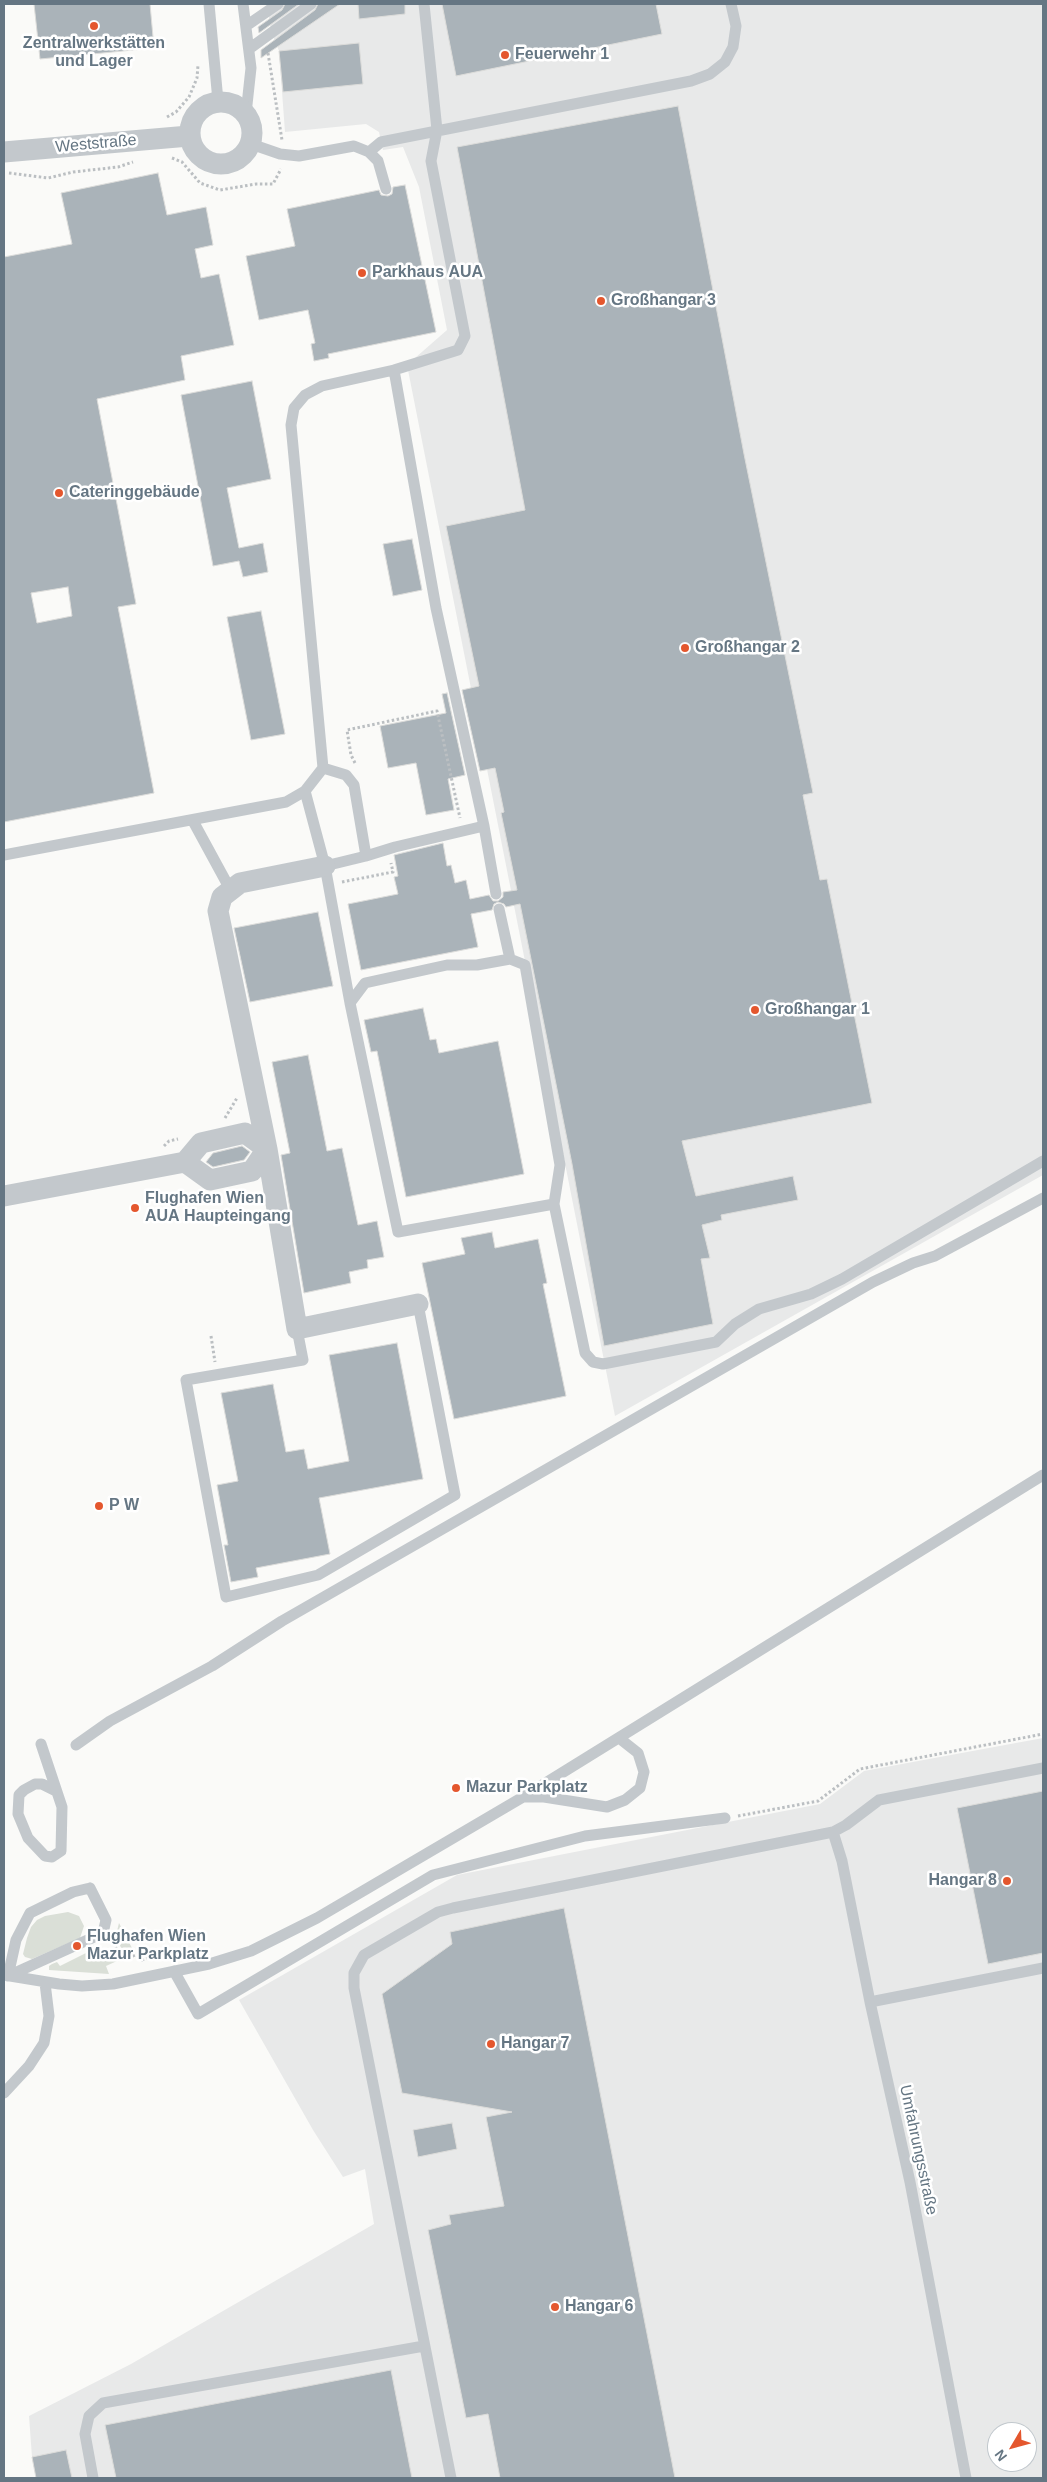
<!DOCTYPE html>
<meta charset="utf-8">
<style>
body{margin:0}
#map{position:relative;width:1047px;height:2482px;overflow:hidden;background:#fafaf8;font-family:Arial,sans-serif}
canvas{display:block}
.frame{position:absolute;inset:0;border:5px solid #657683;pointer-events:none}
.north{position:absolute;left:987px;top:2422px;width:50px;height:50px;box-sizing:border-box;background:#fff;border:1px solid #c1c8cd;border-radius:50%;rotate:233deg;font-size:14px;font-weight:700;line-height:20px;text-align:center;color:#657683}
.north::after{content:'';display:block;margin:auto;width:18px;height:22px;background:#e4572e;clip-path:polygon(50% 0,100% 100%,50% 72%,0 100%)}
</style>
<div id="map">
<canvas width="1047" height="2482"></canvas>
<div class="frame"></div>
<div class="north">N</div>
</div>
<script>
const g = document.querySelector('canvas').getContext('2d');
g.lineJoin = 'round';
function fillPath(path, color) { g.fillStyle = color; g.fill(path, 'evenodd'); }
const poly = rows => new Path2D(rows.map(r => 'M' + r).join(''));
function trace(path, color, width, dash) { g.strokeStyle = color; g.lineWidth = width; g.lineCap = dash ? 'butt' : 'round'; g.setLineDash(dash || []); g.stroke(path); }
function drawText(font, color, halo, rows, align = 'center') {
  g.font = font + ' Arial,sans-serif'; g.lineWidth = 5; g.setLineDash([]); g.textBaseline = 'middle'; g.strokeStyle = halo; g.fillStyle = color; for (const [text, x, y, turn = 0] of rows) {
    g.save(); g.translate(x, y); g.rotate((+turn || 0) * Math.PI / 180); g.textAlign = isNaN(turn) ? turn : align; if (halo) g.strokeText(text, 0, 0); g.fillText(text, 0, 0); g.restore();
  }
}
const built = poly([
 [267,4,1043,4,1043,1175,615,1416,407,365,447,330,419,187,403,147,383,150,379,132,366,124,285,132,279,51,271,31],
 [1043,1738,1043,2478,36,2478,32,2457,29,2416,131,2364,374,2224,365,2169,343,2177,313,2130,239,2000,457,1875,820,1804,864,1771],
 [997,2432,1027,2432,1027,2462,997,2462]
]);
const green = poly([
 [68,1912,79,1916,84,1926,80,1938,32,1959,25,1957,23,1954,27,1938,31,1927,37,1920,45,1916],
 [119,1923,134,1952,128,1954,123,1953,116,1935],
 [96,1948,102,1959,114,1954,117,1961,106,1966,109,1974,49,1970,49,1966,52,1964,57,1962,60,1966]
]);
const building = poly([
 [34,4,150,4,154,48,40,59,34,4],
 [285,4,299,4,259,33,258,27,282,10,285,4],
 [318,4,340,4,261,58,261,50,315,10,318,4],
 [358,4,405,4,405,14,359,19,358,4],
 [442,4,656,4,662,34,456,76,442,4],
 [359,43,363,84,283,92,279,51,359,43],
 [678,106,744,454,813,793,803,795,820,880,827,879,872,1103,682,1141,696,1196,793,1176,798,1200,721,1215,722,1220,702,1225,710,1258,701,1259,713,1324,604,1346,572,1164,520,904,506,907,504,904,498,902,494,904,492,910,471,914,478,947,361,970,348,904,398,894,394,877,398,876,394,855,443,843,447,866,451,865,455,883,466,880,470,899,489,895,493,901,498,901,503,897,503,892,517,890,501,813,504,812,495,768,480,771,462,690,479,686,446,526,525,510,457,147,678,106],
 [158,173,167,215,206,207,213,245,195,249,201,278,219,274,234,345,181,356,185,380,97,399,136,604,118,607,154,793,4,822,4,257,72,244,61,193,158,173],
 [68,587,72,616,37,623,31,593,68,587],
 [405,185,436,332,328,354,329,358,314,361,311,344,315,343,308,310,259,320,246,256,295,246,287,209,379,190,381,195,388,196,392,194,393,187,405,185],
 [252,381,271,479,227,488,239,548,263,543,268,572,243,577,239,561,213,566,181,395,252,381],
 [412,539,422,590,393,596,383,544,412,539],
 [261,611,285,734,251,740,227,617,261,611],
 [447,693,465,775,448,779,454,810,426,815,416,763,388,768,380,726,446,713,442,694,447,693],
 [318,912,333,986,250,1002,234,928,318,912],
 [423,1008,430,1040,436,1039,439,1053,498,1041,524,1174,406,1197,377,1051,371,1052,364,1020,423,1008],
 [308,1055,327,1151,342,1148,358,1225,377,1221,384,1257,367,1260,368,1268,349,1272,351,1283,304,1293,281,1155,290,1153,272,1062,308,1055],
 [242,1146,250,1152,244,1160,213,1167,206,1162,213,1153,242,1146],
 [492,1232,495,1248,538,1239,547,1283,543,1284,566,1396,454,1419,422,1263,465,1254,461,1238,492,1232],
 [397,1343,423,1479,319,1498,330,1554,256,1568,258,1577,231,1582,224,1545,228,1545,217,1485,238,1481,221,1393,273,1384,286,1452,304,1449,308,1469,349,1461,329,1355,397,1343],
 [1043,1791,1043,1953,988,1964,957,1808,1043,1791],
 [564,1908,658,2390,675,2478,500,2478,488,2414,466,2418,428,2230,451,2224,449,2215,504,2206,486,2117,512,2112,402,2093,382,1994,452,1944,450,1932,564,1908],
 [452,2123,457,2149,418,2157,413,2130,452,2123],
 [391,2370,412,2478,116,2478,105,2425,391,2370],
 [66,2450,72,2478,36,2478,32,2457,66,2450]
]);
const path = poly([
 [268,53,282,140],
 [167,117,176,112,189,97,197,78,198,65],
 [172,158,182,162,200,183,220,190,256,184,273,184,281,169],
 [9,173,48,178,73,172,118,167,133,162],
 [355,763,351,755,347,730,437,711,460,818],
 [342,882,393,872,391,863],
 [225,1118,237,1098],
 [164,1146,169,1141,178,1139],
 [211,1336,215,1362],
 [738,1816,818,1801,860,1769,1043,1734],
 [113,1943,123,1960,140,1953,142,1960,159,1952]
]);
const lane = poly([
 [209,4,218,101],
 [243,4,251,68,246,114],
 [246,26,278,4],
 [249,49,311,4],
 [251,144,280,154,299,156,354,146,369,152,378,161,386,189],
 [369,152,381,142,691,81,710,74,725,62,733,47,736,26,731,4],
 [305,791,325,866,366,856,354,785,346,775,323,768],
 [193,821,230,889],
 [484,826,496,894],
 [4,855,286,802,305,791,323,768,291,425,294,408,305,395,322,386,394,370,458,350,465,336,431,161,437,130,424,4],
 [366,856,395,847,484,826,436,608,394,370],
 [325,866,350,1003],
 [499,909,510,959,477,965,447,965,365,983,350,1003,398,1232,554,1204],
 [510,959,525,965,560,1165,554,1204,585,1353,593,1362,603,1364,716,1342,735,1324,759,1309,811,1294,842,1279,1043,1161],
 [297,1329,303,1360,186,1380,226,1597,318,1575,455,1495,418,1304],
 [41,1744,62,1807,61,1851,52,1857,45,1856,28,1838,18,1814,19,1795,24,1790,35,1784,42,1784,56,1791],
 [76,1745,110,1721,212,1666,282,1621,873,1282,913,1263,935,1256,1043,1198],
 [525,1797,544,1797,607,1807,625,1800,640,1788,644,1772,638,1753,619,1738],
 [833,1832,846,1825,879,1800,1043,1768],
 [90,1888,106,1920,103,1933,8,1976,16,1940,30,1913,73,1892,90,1888],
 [174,1971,198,2014,433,1875,585,1836,725,1818],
 [4,1975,59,1984,82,1986,113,1984,209,1964,251,1951,317,1918,523,1797,1043,1475],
 [4,2093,29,2066,44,2043,49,2016,45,1983],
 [93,2478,85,2434,89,2416,103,2403,424,2346],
 [451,2478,354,1988,354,1973,364,1955,438,1912,453,1908,833,1832,842,1861,870,2002],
 [966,2478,910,2182,870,2002,1043,1968]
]);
const street = poly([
 '190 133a31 31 0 1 1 62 0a31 31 0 1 1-62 0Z',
 [4,152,189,136],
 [325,866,240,883,222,897,218,911,267,1149,297,1329,418,1304],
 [4,1196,185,1162,201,1143,245,1133,267,1149,252,1171,210,1180,185,1162]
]);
const markers = [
 [94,26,5,"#e4572e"],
 [505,55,5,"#e4572e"],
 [362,273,5,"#e4572e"],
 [601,301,5,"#e4572e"],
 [59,493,5,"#e4572e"],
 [685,648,5,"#e4572e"],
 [755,1010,5,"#e4572e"],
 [135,1208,5,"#e4572e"],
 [99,1506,5,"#e4572e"],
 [456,1788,5,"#e4572e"],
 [1007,1881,5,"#e4572e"],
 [77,1946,5,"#e4572e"],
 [491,2044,5,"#e4572e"],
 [555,2307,5,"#e4572e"]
];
const poiNames = [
 ["Zentralwerkstätten",94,44,"center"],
 ["und Lager",94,62,"center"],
 ["Feuerwehr 1",515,55],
 ["Parkhaus AUA",372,273],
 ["Großhangar 3",611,301],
 ["Cateringgebäude",69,493],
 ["Großhangar 2",695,648],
 ["Großhangar 1",765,1010],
 ["Flughafen Wien",145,1199],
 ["AUA Haupteingang",145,1217],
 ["P W",109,1506],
 ["Mazur Parkplatz",466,1788],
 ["Hangar 8",997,1881,"right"],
 ["Flughafen Wien",87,1937],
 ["Mazur Parkplatz",87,1955],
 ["Hangar 7",501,2044],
 ["Hangar 6",565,2307]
];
const streetNames = [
 ["Weststraße",96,144,-5],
 ["Umfahrungsstraße",918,2150,78]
];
fillPath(built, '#e8e9e9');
fillPath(green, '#dadfd7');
fillPath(building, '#aab3b9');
trace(building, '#dcdcda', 1);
trace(path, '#bbbfc2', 3, [2.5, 2.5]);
trace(lane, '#c3c8cc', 11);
trace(street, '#c3c8cc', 21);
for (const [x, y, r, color] of markers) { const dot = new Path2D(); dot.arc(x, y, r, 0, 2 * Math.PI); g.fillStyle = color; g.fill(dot); trace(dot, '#fff', 2); }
drawText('bold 16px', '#657683', '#fff', poiNames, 'left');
drawText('16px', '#657683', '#fff', streetNames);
</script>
